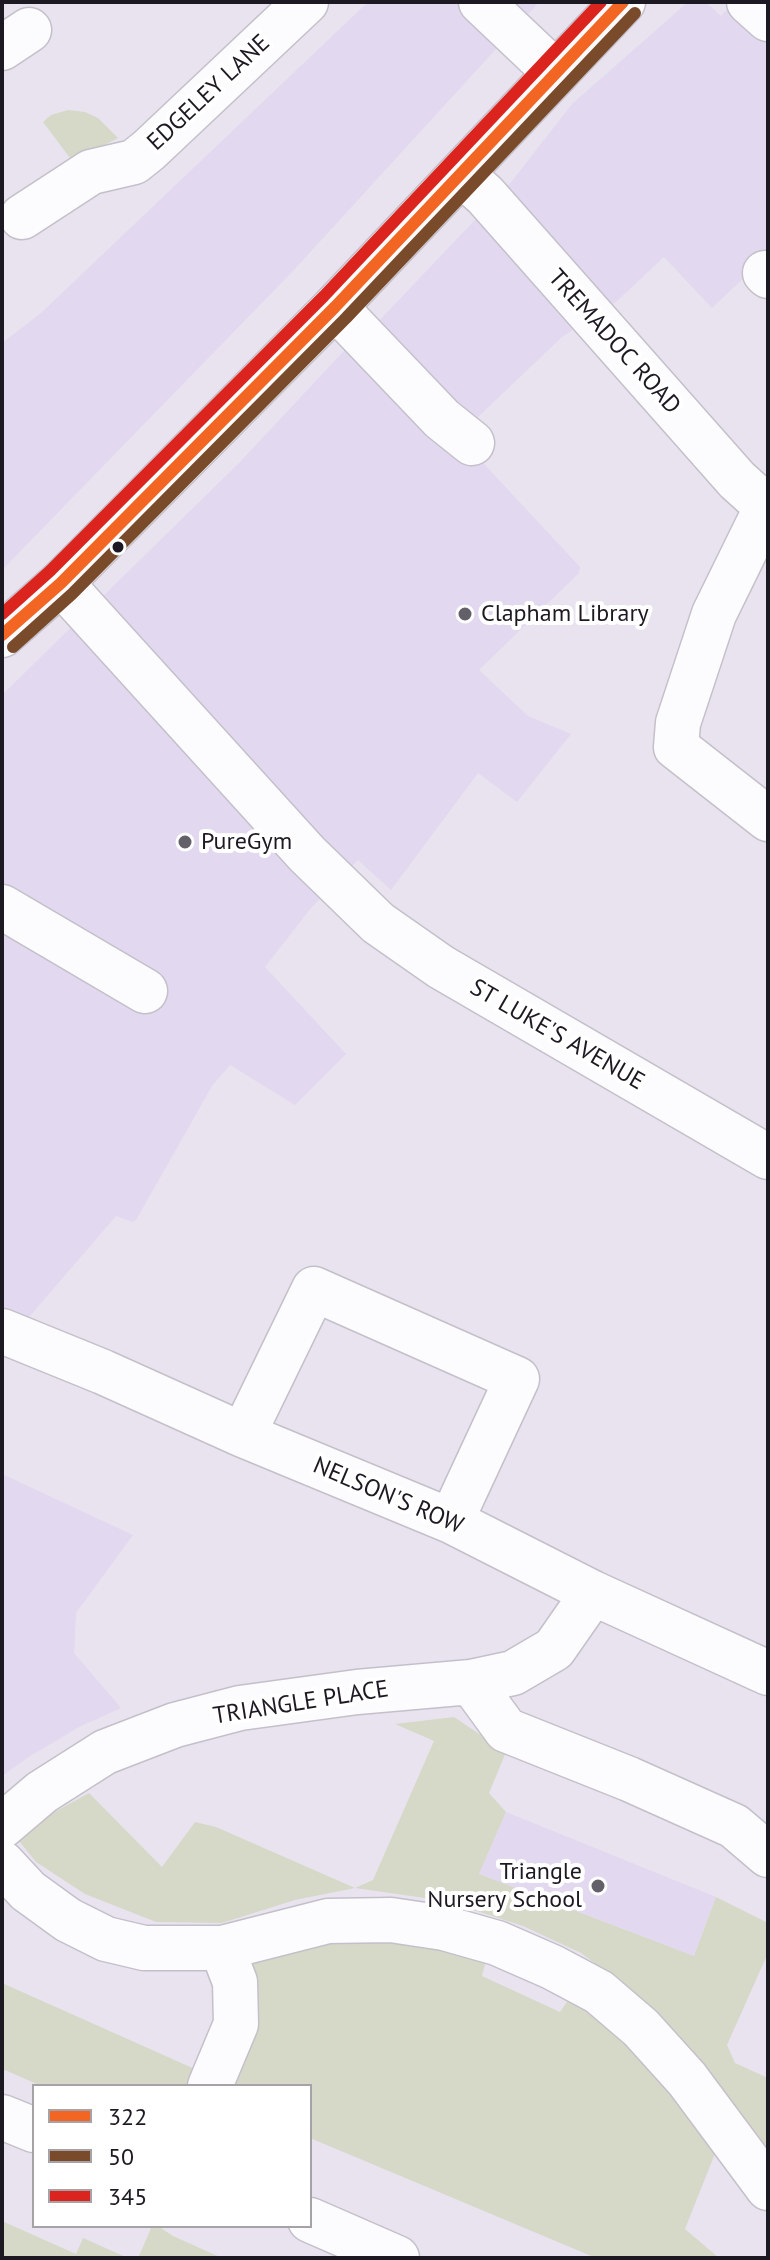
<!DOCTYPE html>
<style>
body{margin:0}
#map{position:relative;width:770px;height:2260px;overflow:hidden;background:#e9e3f0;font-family:"PT Sans",sans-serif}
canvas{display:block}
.frame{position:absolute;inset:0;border:4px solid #1d1922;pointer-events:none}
.legend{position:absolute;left:32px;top:2084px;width:280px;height:144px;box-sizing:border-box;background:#fff;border:2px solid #a5a3a7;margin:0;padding:10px 14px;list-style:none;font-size:24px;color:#1d1922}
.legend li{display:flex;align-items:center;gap:16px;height:40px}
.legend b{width:40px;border:2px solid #a5a3a7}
</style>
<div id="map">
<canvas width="770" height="2260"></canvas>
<div class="frame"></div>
<ul class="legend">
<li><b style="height:10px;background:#f26522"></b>322</li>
<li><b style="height:10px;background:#7a4b2a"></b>50</li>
<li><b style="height:10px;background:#dc241f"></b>345</li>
</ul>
</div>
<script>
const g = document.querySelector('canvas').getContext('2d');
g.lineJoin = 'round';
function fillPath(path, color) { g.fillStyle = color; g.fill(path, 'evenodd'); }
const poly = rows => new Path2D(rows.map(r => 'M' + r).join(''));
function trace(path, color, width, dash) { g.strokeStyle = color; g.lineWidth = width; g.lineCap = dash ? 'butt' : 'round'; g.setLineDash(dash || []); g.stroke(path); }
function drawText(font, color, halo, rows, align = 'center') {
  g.font = font + ' "PT Sans",sans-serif'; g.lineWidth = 8; g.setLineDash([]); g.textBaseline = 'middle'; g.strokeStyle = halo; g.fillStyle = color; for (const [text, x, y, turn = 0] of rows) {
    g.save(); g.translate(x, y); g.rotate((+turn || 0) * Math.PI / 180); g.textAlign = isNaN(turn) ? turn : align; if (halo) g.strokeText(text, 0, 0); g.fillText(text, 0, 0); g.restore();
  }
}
const built = poly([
 [368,2,539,2,292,272,2,570,2,343,41,313],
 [688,2,706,2,721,16,734,2,768,2,768,203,765,207,768,210,768,255,712,308,664,257,617,301,562,337,458,436,580,567,579,573,479,670,528,716,571,734,517,802,478,773,391,890,358,860,311,908,265,967,346,1054,295,1105,230,1065,212,1086,136,1220,133,1222,116,1216,11,1338,2,1329,2,695,239,463,342,353,376,324,512,181,572,104],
 [2,1474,133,1535,76,1613,74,1653,121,1708,81,1726,30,1756,2,1776],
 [506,1812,716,1897,694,1956,479,1874]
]);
const green = poly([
 [68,110,85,112,98,118,118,138,73,162,43,122,51,115],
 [454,1717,506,1752,489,1793,506,1812,479,1874,694,1956,716,1897,768,1923,768,1953,727,2045,735,2063,768,2078,768,2151,710,2073,646,2002,581,1953,523,1926,446,1901,355,1888,295,1900,222,1923,156,1922,85,1894,36,1862,19,1841,40,1820,89,1793,162,1867,195,1822,216,1827,355,1888,373,1880,434,1741,395,1724],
 [340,1937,455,1946,487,1956,482,1976,560,2012,573,1993,630,2039,718,2146,685,2229,719,2258,596,2258,310,2138,310,2086,225,2086,246,1959],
 [2,1983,197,2070,189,2086,41,2086,5,2070,2,2075],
 [2,2221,76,2254,83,2238,128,2258,2,2258],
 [152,2226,158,2226,173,2236,222,2258,138,2258]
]);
const minor = poly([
 [481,2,556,73],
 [749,2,768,19],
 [2,48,29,30],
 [461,174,485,195,737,480,768,508],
 [22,217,91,172,134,162,149,150,306,2],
 [765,273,768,276],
 [335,307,442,419,472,443],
 [766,508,714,614,678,723,676,747,768,819],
 [61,583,307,854,378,923,441,967,768,1157],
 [2,907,145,991],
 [2,1331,103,1372,243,1435,451,1521,593,1593,768,1673],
 [243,1435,314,1289,517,1379,451,1521],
 [471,1682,506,1730,629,1779,734,1826,768,1855],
 [2,1826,42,1792,105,1752,175,1725,240,1708,357,1692,471,1682,513,1673,554,1649,593,1593],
 [2,1863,28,1891,68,1920,106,1939,144,1948,222,1948,328,1921,391,1920,444,1928,497,1943,552,1967,599,1992,641,2028,687,2079,768,2188],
 [210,2086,236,2024,235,1982,222,1948],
 [2,2117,34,2130],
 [310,2220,397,2258]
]);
const highway = poly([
 [2,635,61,583,335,307,623,2]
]);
const bus1 = poly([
 [2,635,61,583,335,307,623,2]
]);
const bus2 = poly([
 [13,647,72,594,346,318,635,13]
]);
const bus3 = poly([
 [2,614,50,571,324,296,601,2]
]);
const markers = [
 [118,547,7,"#1d1922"],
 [465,614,8,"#64606a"],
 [185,842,8,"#64606a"],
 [598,1886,8,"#64606a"]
];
const streetNames = [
 ["EDGELEY LANE",209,93,-43],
 ["TREMADOC ROAD",614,342,48],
 ["ST LUKE'S AVENUE",557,1035,30],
 ["NELSON'S ROW",388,1496,23],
 ["TRIANGLE PLACE",301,1703,-9]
];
const poiNames = [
 ["Clapham Library",481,614],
 ["PureGym",201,842],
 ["Triangle",582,1872,"right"],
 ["Nursery School",582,1900,"right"]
];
fillPath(built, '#e2d8ef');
fillPath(green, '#d6d9c8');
trace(minor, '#c4c0ca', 47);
trace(highway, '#c4c0ca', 47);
trace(minor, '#fcfbfd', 44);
trace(highway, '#fcfbfd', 44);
trace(bus1, '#f26522', 12);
trace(bus2, '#7a4b2a', 12);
trace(bus3, '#dc241f', 12);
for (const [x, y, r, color] of markers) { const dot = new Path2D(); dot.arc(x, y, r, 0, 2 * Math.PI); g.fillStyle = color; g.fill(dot); trace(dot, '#fff', 3); }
drawText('24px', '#1d1922', '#fff', streetNames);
drawText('24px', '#1d1922', '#fff', poiNames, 'left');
</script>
